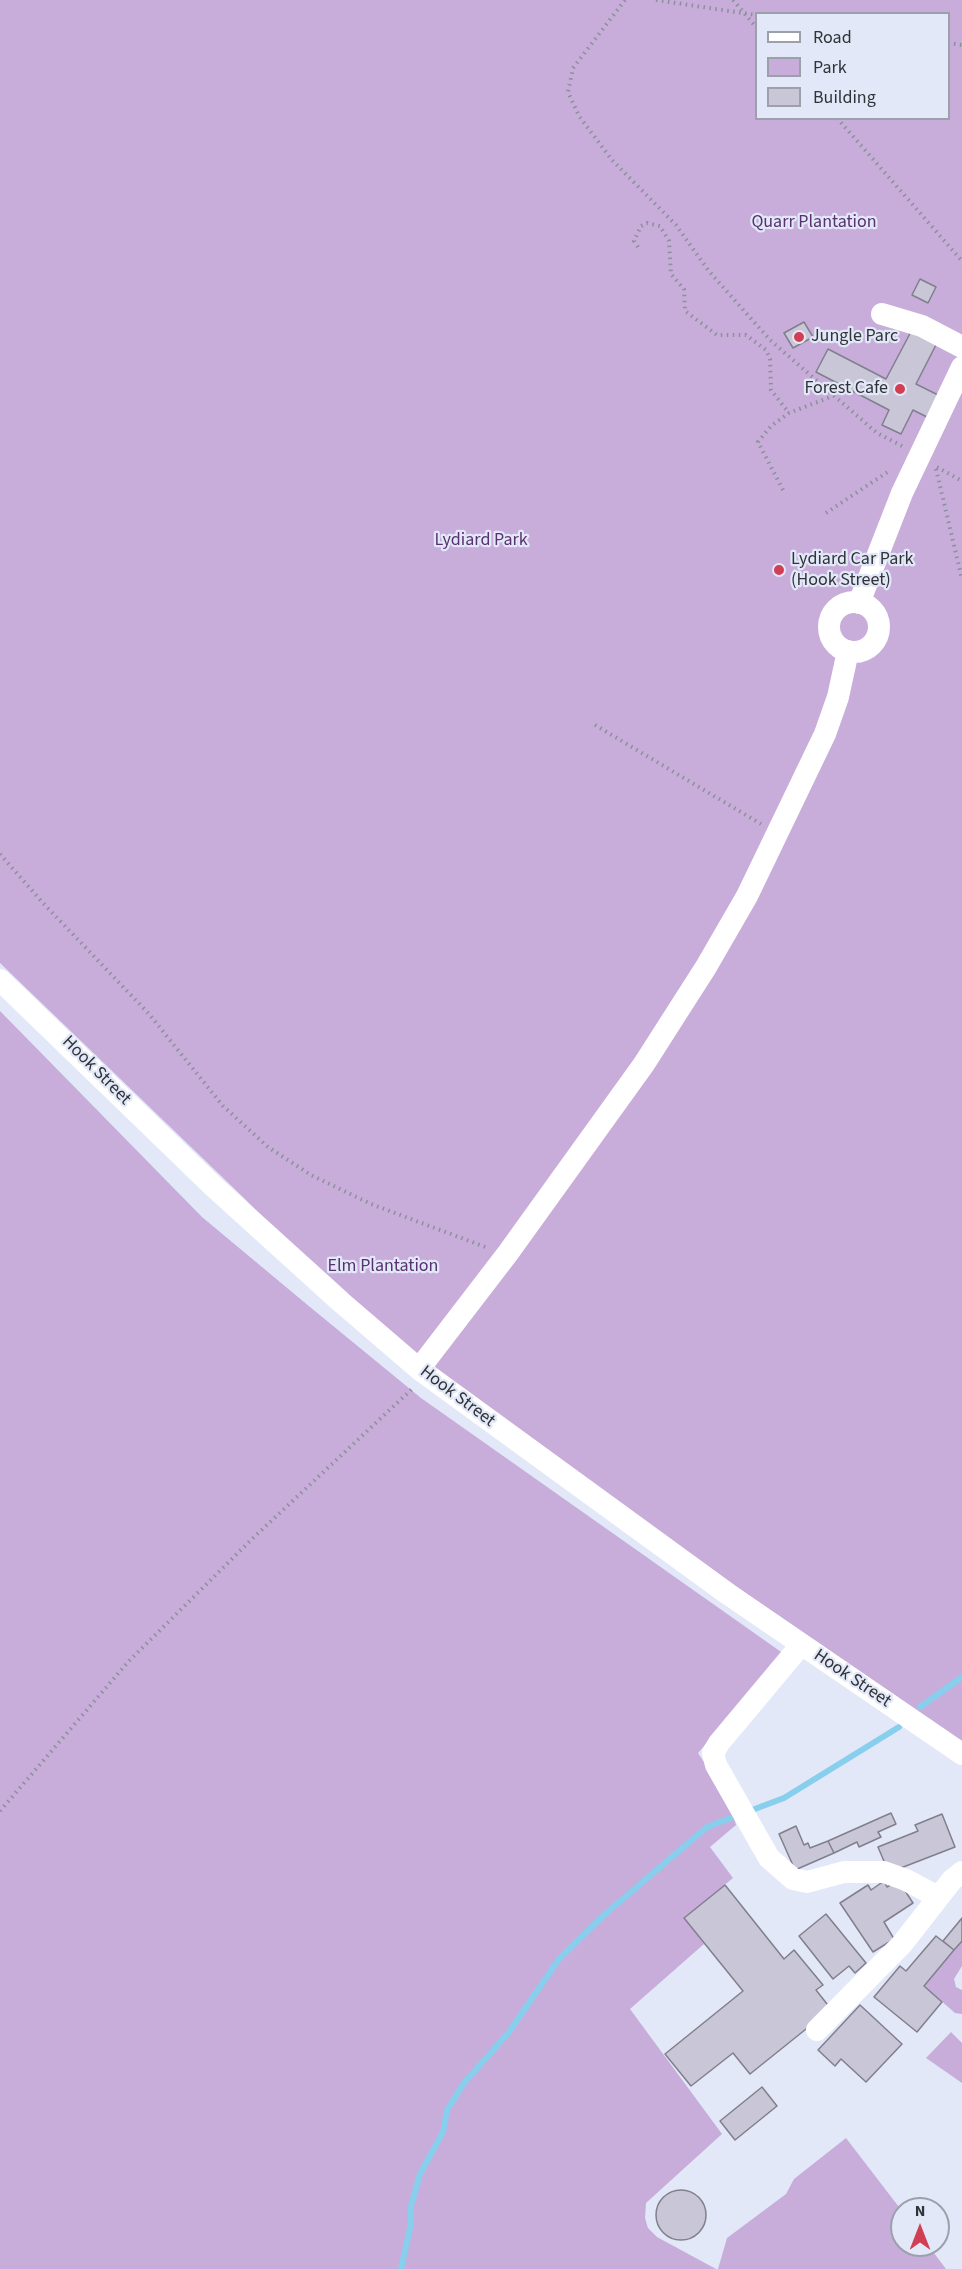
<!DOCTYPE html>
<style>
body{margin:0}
#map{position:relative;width:962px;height:2269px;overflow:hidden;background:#e2e8f7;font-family:"Source Sans 3",sans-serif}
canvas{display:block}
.legend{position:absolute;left:755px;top:12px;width:195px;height:108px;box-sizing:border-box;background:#e2e8f7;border:2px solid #9ba0ab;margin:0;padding:8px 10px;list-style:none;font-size:18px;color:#303338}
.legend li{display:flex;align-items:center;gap:12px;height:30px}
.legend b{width:30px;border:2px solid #9ba0ab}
.north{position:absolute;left:890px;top:2197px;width:60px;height:60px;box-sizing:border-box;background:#e2e8f7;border:2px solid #9ba0ab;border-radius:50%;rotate:0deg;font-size:16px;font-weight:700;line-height:24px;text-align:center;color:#303338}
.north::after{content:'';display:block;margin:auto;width:21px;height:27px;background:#d03f53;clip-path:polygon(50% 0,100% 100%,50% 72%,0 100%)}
</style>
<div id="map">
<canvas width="962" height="2269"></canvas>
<ul class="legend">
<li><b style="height:8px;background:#fff"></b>Road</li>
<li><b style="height:16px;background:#c8adda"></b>Park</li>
<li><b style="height:16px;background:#c9c7d7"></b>Building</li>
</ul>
<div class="north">N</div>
</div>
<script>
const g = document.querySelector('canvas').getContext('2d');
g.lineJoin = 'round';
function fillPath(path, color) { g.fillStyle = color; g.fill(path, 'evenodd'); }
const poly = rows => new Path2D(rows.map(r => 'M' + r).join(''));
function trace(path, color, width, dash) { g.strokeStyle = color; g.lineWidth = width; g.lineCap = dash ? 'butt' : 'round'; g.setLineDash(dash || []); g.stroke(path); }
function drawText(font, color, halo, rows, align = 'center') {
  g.font = font + ' "Source Sans 3",sans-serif'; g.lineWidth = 4.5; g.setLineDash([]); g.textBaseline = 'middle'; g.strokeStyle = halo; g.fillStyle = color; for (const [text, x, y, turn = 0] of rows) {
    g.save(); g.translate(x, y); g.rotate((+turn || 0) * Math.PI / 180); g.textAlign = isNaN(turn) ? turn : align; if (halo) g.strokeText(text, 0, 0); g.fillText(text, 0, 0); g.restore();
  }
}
const green = poly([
 [0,0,962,0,962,1742,541,1452,331,1287,245,1199,0,963],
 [756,14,948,14,948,118,756,118],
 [0,1011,202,1217,310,1307,421,1398,784,1654,698,1753,729,1800,736,1825,710,1847,733,1878,684,1918,704,1944,630,2009,722,2134,646,2203,645,2218,648,2228,657,2237,716,2269,0,2269],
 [962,1941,962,1966,954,1979,956,1987,962,1990,962,2014,955,2013,924,1986],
 [951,2032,962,2043,962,2083,926,2058],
 [846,2138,902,2211,902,2245,928,2245,946,2269,718,2269,727,2238,786,2194,794,2179]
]);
const stream = poly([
 [920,1707,962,1677],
 [401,2269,411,2223,411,2206,420,2174,443,2132,447,2110,464,2083,509,2032,559,1959,604,1915,707,1827,784,1798,899,1727]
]);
const building = poly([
 [920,279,936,287,928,303,912,295,920,279],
 [804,322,813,337,793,348,784,333,804,322],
 [914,326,939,339,916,384,938,395,927,417,913,410,901,434,882,425,889,410,816,372,828,349,886,379,914,326],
 [891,1813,896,1824,878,1832,881,1837,859,1847,857,1842,834,1853,828,1841,891,1813],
 [942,1814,955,1847,893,1871,886,1866,878,1847,918,1831,915,1825,942,1814],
 [796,1826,804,1845,808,1843,810,1848,828,1841,834,1853,795,1870,779,1834,796,1826],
 [898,1880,913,1903,884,1922,894,1939,873,1952,840,1903,868,1885,871,1890,884,1881,887,1887,898,1880],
 [725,1885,784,1959,794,1950,823,1985,816,1990,831,2009,750,2074,733,2053,691,2086,665,2054,743,1991,684,1918,725,1885],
 [826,1914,866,1963,855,1973,849,1966,833,1979,799,1936,826,1914],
 [962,1918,962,1941,954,1950,943,1941,962,1918],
 [936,1936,954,1950,924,1986,942,2002,917,2032,874,1997,900,1966,906,1971,936,1936],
 [860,2005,902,2044,866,2082,841,2059,835,2066,818,2050,860,2005],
 [762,2087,777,2106,735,2140,720,2121,762,2087],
 '656 2215a25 25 0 1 1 50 0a25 25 0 1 1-50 0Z'
]);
const path = poly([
 [625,0,573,68,568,92,579,116,612,160,676,225,708,270,770,340,877,433,902,446],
 [656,0,756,15],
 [733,0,756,27],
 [948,43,962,45],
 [837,118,962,261],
 [638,247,634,241,641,226,647,223,660,226,669,241,671,274,684,289,685,311,717,335,746,335,766,350,770,359,771,390,789,413],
 [937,467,962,481],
 [936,469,962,579],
 [783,490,758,442,771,426,789,413,833,396],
 [826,513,889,471],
 [595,725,761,824],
 [0,854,43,903,149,1014,223,1106,268,1147,311,1175,371,1204,488,1248],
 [0,1811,128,1662,252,1539,413,1388]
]);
const minor = poly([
 [882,314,922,326,962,347],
 '829 627a25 25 0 1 1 50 0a25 25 0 1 1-50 0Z',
 [859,603,902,493,962,367],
 [0,980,213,1186,341,1302,419,1369,728,1594,962,1754],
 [419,1369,508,1253,644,1064,706,967,747,896,825,734,838,697,848,651],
 [801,1645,719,1743,713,1753,716,1765,769,1858,793,1879,807,1882,844,1872,884,1872,906,1880,938,1897],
 [817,2030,902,1944,952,1880,962,1872]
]);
const markers = [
 [799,337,6,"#d03f53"],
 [900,389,6,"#d03f53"],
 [779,570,6,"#d03f53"]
];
const parkNames = [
 ["Quarr Plantation",814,223],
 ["Lydiard Park",481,541],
 ["Elm Plantation",383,1267]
];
const poiNames = [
 ["Jungle Parc",811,337],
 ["Forest Cafe",888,389,"right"],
 ["Lydiard Car Park",791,560],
 ["(Hook Street)",791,581]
];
const streetNames = [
 ["Hook Street",96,1071,45],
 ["Hook Street",457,1397,37],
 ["Hook Street",852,1679,34]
];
fillPath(green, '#c8adda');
trace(stream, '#87cfec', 6);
fillPath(building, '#c9c7d7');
trace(building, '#807f8d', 1.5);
trace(path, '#8b909a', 4, [1.5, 4.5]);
trace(minor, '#fff', 22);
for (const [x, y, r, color] of markers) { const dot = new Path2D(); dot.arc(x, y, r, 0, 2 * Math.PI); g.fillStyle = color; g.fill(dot); trace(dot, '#e2e8f7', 2); }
drawText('18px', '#593070', '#e2e8f7', parkNames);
drawText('18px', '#303338', '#e2e8f7', poiNames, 'left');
drawText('18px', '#303338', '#e2e8f7', streetNames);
</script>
